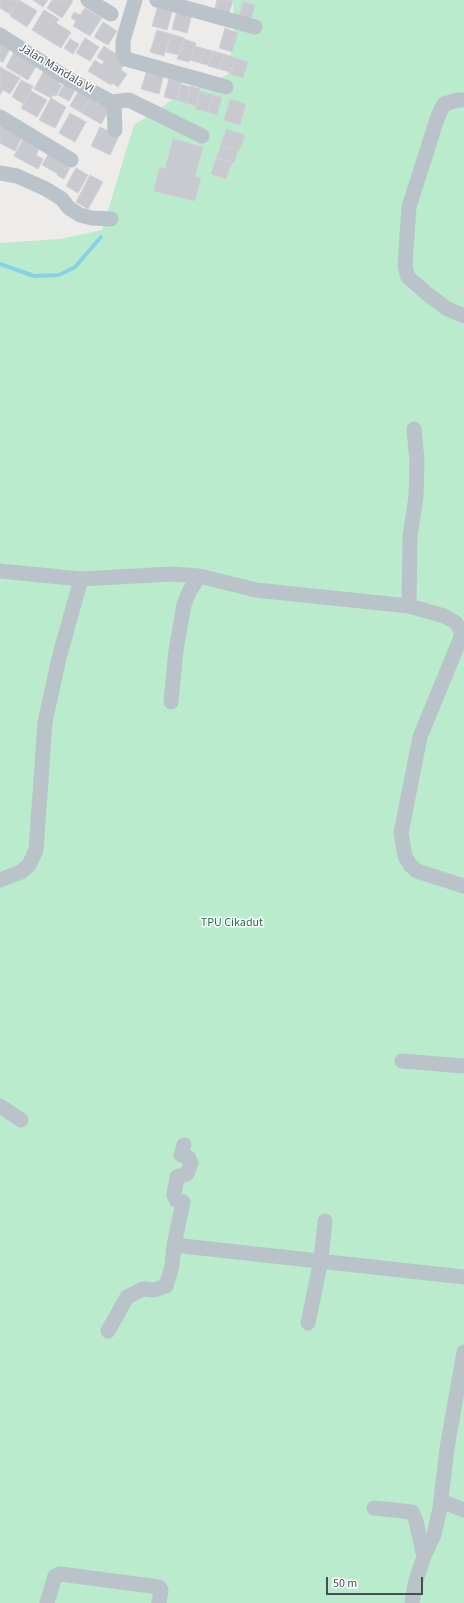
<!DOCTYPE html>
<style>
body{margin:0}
#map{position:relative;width:464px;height:1603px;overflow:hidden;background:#eeebeb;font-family:"Source Sans 3",sans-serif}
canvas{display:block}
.scale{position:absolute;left:326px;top:1577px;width:97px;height:18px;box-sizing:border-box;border:2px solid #454e57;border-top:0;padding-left:5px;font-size:12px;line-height:14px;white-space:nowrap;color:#454e57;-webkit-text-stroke:3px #fff;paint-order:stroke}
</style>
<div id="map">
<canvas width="464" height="1603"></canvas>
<div class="scale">50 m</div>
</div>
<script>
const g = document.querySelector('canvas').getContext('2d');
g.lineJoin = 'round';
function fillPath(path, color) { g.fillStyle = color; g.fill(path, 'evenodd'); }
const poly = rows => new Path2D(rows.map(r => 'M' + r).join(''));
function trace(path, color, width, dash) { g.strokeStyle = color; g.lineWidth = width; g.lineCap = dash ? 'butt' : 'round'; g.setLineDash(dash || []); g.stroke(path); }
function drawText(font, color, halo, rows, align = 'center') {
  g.font = font + ' "Source Sans 3",sans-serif'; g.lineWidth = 3; g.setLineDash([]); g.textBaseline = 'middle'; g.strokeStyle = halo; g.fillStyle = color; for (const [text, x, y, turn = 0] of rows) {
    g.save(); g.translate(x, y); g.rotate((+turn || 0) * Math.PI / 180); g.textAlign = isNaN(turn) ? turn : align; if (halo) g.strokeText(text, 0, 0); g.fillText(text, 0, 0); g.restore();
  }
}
const green = poly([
 [233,0,464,0,464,1603,0,1603,0,243,61,239,102,230,134,125,180,95,227,75,234,38]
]);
const stream = poly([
 [0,264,34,276,59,275,75,267,101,237]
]);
const building = poly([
 [0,0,16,0,19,1,10,14,0,8,0,0],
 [19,0,37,11,27,27,10,16,19,0],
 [33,0,48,0,43,7,33,0],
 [52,0,72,0,73,1,62,18,47,8,52,0],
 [217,0,233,0,229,13,215,8,217,0],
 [243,2,255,5,251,19,239,16,243,2],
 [158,5,173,9,167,30,152,26,158,5],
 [85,8,102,18,90,36,73,26,76,21,71,18,74,12,80,15,85,8],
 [44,10,59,19,56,23,71,32,61,48,32,30,44,10],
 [177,10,192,14,187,33,172,29,177,10],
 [103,22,117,31,108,45,94,37,103,22],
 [225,28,238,33,232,52,219,48,225,28],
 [157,30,171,34,164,56,150,52,157,30],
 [171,34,184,38,179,55,166,52,171,34],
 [85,38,99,47,90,61,76,53,85,38],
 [0,39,12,45,3,62,0,61,0,39],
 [70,39,79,44,73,54,64,48,70,39],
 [184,39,196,43,189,62,177,59,184,39],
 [104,46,126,61,121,70,127,74,118,87,112,83,111,85,88,71,95,60,102,65,104,61,97,57,104,46],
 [195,46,205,49,200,63,190,60,195,46],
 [205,49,213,51,208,65,200,63,205,49],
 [15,50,38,63,28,80,6,67,15,50],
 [213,51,224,54,219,69,208,66,213,51],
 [224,54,235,58,230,72,219,69,224,54],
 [235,58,248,62,243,78,230,74,235,58],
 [0,67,20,78,10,94,3,90,0,95,0,67],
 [46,67,63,77,59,84,62,85,56,96,53,95,51,98,34,89,46,67],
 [147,70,164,74,159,94,141,89,147,70],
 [169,79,182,82,176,100,164,97,169,79],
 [21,80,33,86,24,104,12,97,21,80],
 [67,80,78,85,69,101,58,95,67,80],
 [181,84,191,87,186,103,176,100,181,84],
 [191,86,200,89,196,106,186,103,191,86],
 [80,88,92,95,82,113,70,106,80,88],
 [31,91,47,100,37,117,21,108,31,91],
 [200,91,213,95,208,112,195,109,200,91],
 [92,94,112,105,101,124,82,113,92,94],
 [213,95,222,97,217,115,208,112,213,95],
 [51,98,66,107,55,128,39,120,51,98],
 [230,99,246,104,240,125,224,120,230,99],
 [70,113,86,122,75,142,59,133,70,113],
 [0,120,24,133,15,151,0,143,0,120],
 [100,127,119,136,110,155,91,146,100,127],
 [226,129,245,135,239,151,221,145,226,129],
 [26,134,42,143,36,155,43,159,38,169,14,156,26,134],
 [173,139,203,147,195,177,201,178,195,201,154,191,160,167,165,169,173,139],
 [221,145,238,151,234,163,216,158,221,145],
 [49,153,69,163,67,167,70,168,64,179,57,175,58,174,42,165,49,153],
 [216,158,232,163,226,179,211,174,216,158],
 [76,168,88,175,78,193,66,186,76,168],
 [90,175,103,182,88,209,76,202,90,175]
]);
const minor = poly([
 [88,0,111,14],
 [135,0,123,41,123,52,126,59,226,87],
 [157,0,255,27],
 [0,35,65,77,112,102],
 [464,100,458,100,444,104,438,116,409,207,405,266,408,277,426,293,446,308,464,316],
 [112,102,129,100,202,136],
 [112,102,114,106,115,130],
 [0,117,71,160],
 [0,173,17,176,46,189,62,199,69,208,80,215,92,218,111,219],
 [0,571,81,579,172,574,199,576,256,590,409,606,444,616,455,622,461,630,461,637,420,737,401,833,405,856,410,865,417,871,464,886],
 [409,606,410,536,416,497,417,460,414,429],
 [171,702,176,650,184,605,189,592,199,576],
 [0,880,21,872,29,865,36,850,45,722,59,658,81,579],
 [402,1061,464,1066],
 [0,1106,21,1120],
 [184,1145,181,1155,189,1158,191,1163,187,1174,177,1177,174,1195,176,1200,183,1202,174,1245,464,1277],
 [308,1323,321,1260,325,1221],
 [108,1331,127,1297,143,1289,154,1290,166,1286,172,1266,174,1245],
 [441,1501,464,1510],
 [374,1508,412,1512,416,1521,424,1556],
 [47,1603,55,1576,60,1574,159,1587,161,1590,159,1603],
 [412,1603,415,1584,424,1556,434,1535,440,1508,447,1448,464,1352]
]);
const streetNames = [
 ["Jalan Mandala VI",56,69,31]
];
const parkNames = [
 ["TPU Cikadut",232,923]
];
fillPath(green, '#baebcd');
trace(stream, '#88d2e7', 4);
fillPath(building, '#c8cad0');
trace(building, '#cfd1d7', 1);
trace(minor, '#bac3ca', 15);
drawText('12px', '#454e57', '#fff', streetNames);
drawText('12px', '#1a7448', '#fff', parkNames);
</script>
